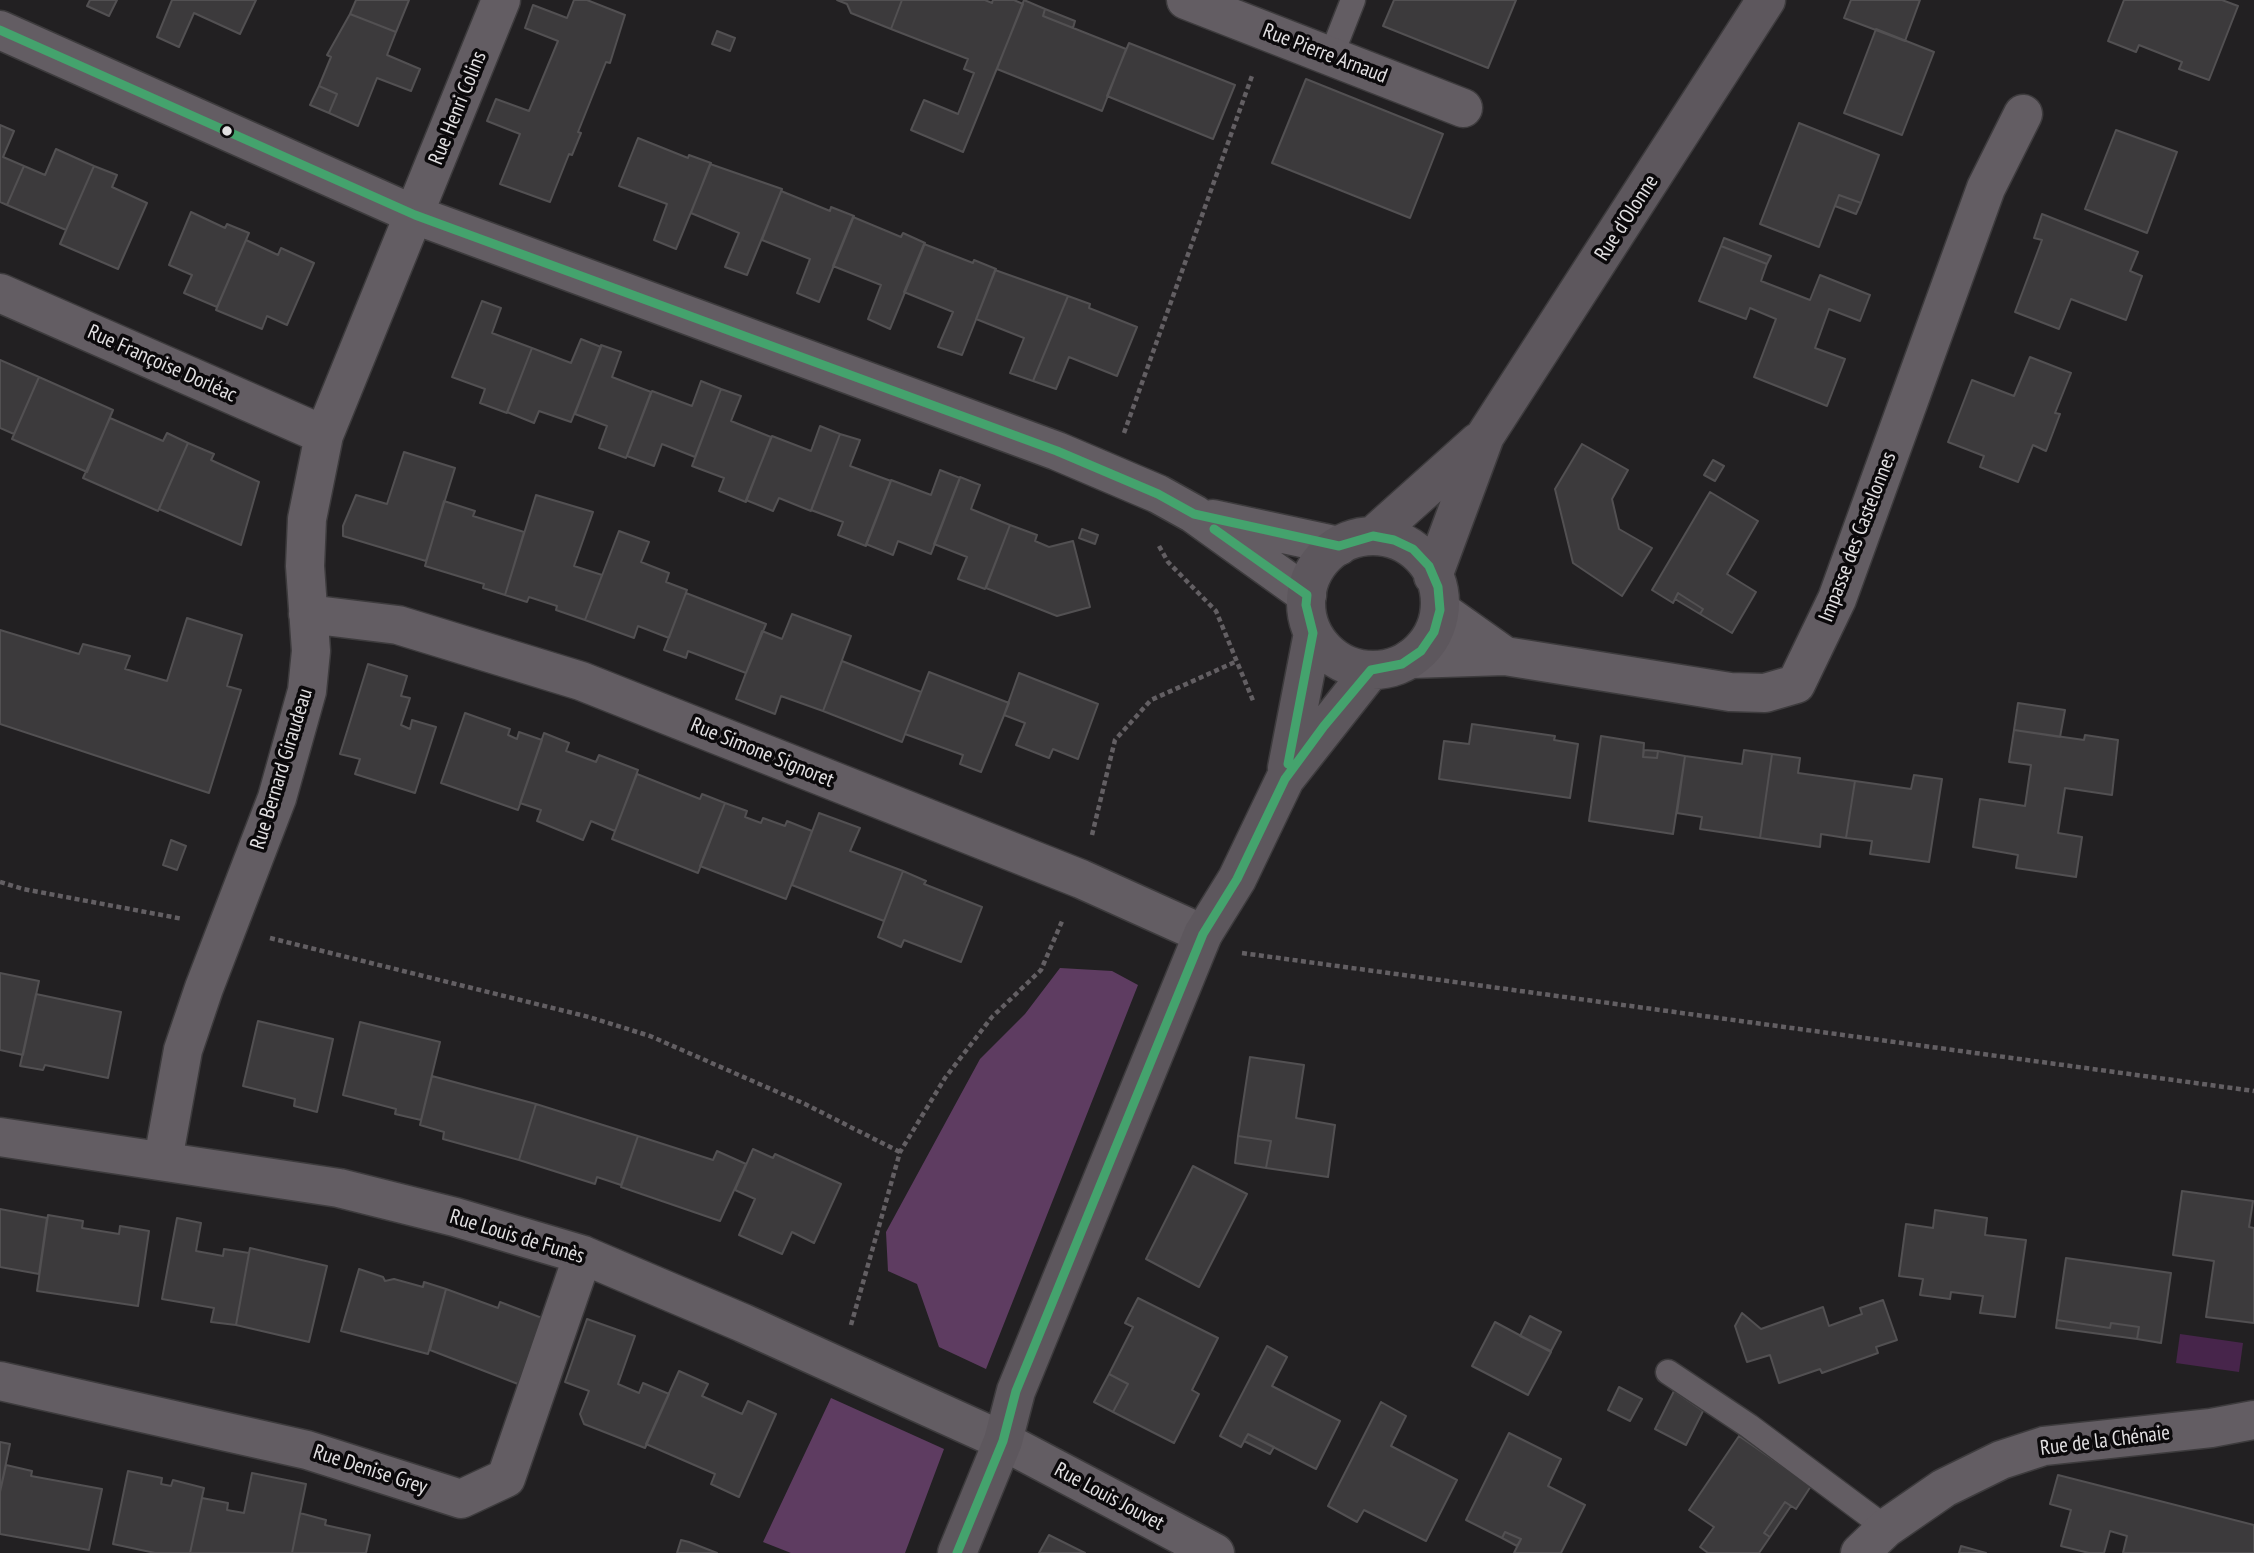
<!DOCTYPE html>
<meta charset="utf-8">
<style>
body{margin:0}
canvas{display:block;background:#222022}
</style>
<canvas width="2254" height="1553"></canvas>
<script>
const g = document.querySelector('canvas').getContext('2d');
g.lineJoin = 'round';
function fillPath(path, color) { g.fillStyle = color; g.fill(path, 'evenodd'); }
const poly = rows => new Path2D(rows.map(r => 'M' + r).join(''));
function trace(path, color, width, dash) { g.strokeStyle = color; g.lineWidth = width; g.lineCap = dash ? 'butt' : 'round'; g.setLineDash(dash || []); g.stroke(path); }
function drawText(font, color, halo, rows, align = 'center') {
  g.font = font + ' "PT Sans Narrow",sans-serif'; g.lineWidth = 7; g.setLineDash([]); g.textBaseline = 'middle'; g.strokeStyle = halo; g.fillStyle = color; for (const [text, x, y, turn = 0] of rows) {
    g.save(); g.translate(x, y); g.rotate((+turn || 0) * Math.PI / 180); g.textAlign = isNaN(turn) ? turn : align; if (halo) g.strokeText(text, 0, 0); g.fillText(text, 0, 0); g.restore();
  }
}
const forest = poly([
 [1060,968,1112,971,1138,985,986,1369,939,1347,917,1284,888,1271,886,1232,980,1059,1025,1014],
 [831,1398,944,1449,905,1553,791,1553,763,1542]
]);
const water = poly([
 [2180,1334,2243,1343,2239,1372,2176,1363]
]);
const building = poly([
 [90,0,117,0,109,16,87,6,90,0],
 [172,0,256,0,240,34,194,13,179,47,157,37,172,0],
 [356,0,409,0,396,32,350,14,356,0],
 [574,0,587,0,625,15,610,63,606,62,578,132,581,133,572,155,569,154,550,202,500,184,520,134,487,121,496,99,529,111,558,41,525,28,533,5,567,18,574,0],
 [837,0,902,0,891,29,851,13,847,4,837,0],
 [902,0,985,0,992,3,993,0,1014,0,1023,4,963,152,911,130,924,100,958,114,974,73,964,69,968,59,891,29,902,0],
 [1024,0,1045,9,1043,16,1126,49,1102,111,997,69,1024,0],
 [1394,0,1516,0,1488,68,1383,26,1394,0],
 [1851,0,1920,0,1905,41,1844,18,1851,0],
 [2124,0,2222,0,2238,6,2209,80,2179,69,2182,62,2139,45,2136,52,2108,41,2124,0],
 [1045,9,1075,21,1073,28,1043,16,1045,9],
 [350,14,396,32,387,55,420,69,411,91,377,78,358,126,329,113,337,94,319,86,331,57,327,55,350,14],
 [1876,29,1934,52,1902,135,1844,113,1876,29],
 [717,31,735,38,730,51,712,44,717,31],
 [1129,43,1235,85,1213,139,1107,96,1129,43],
 [1306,79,1443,134,1410,218,1272,163,1306,79],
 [319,86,337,94,329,113,310,105,319,86],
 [1799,123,1879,155,1861,203,1839,195,1819,247,1760,224,1799,123],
 [0,125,14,131,3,157,24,166,7,205,0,202,0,125],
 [2116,130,2177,152,2147,233,2085,209,2116,130],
 [638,138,688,158,689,155,711,163,676,249,654,240,667,204,619,186,638,138],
 [56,149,94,166,66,230,7,205,24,166,45,175,56,149],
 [710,164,782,189,747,275,725,267,739,233,691,213,710,164],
 [94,166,117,175,112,187,147,203,118,269,60,244,94,166],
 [781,191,830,211,831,207,854,216,819,302,797,293,810,259,762,240,781,191],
 [1839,195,1861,203,1856,214,1835,206,1839,195],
 [191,212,225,228,227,224,249,233,217,307,184,293,192,275,169,265,191,212],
 [2042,214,2138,252,2130,271,2142,276,2126,320,2071,299,2059,329,2015,312,2042,240,2034,238,2042,214],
 [853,217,901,237,903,233,925,243,890,329,868,319,881,285,833,266,853,217],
 [1724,238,1771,256,1767,264,1721,246,1724,238],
 [246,240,278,255,281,248,314,263,287,325,267,316,262,329,216,310,246,240],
 [924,244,973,263,974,260,996,269,962,355,938,347,953,312,904,292,924,244],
 [1721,246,1767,264,1761,281,1810,300,1820,275,1870,295,1860,321,1829,309,1815,348,1845,359,1827,406,1754,377,1776,319,1750,308,1746,319,1699,301,1721,246],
 [995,270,1068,296,1033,381,1010,373,1024,338,976,319,995,270],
 [1068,296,1090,304,1089,308,1137,327,1117,376,1069,357,1056,389,1033,381,1068,296],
 [482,301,501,308,492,333,532,348,507,413,480,403,485,389,452,377,482,301],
 [581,339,601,347,571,422,539,411,534,423,507,412,532,348,571,363,581,339],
 [601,345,621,352,612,377,651,392,626,458,599,448,607,426,575,414,601,345],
 [2030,357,2071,373,2055,413,2060,414,2046,451,2033,445,2018,482,1980,467,1984,456,1948,442,1972,380,2014,396,2030,357],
 [0,360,39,377,14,434,0,428,0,360],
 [39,377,113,410,87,472,12,439,39,377],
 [701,381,721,389,695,457,662,444,654,466,627,456,652,391,692,406,701,381],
 [721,389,741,396,731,421,771,437,746,502,719,491,724,478,692,466,721,389],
 [110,418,163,441,167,433,188,443,158,511,83,478,110,418],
 [820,426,840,434,811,511,779,498,773,511,746,500,772,436,811,451,820,426],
 [840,434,860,440,850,466,891,481,866,546,838,535,843,522,811,510,840,434],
 [188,443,214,454,211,460,259,482,241,545,159,509,188,443],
 [1582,444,1628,470,1612,499,1619,529,1652,548,1622,596,1573,563,1555,489,1582,444],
 [404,452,455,468,426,561,343,536,343,526,356,495,387,504,404,452],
 [1713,460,1724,466,1715,481,1704,475,1713,460],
 [940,470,960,478,931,554,898,541,893,555,866,544,891,480,931,495,940,470],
 [960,477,980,485,971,509,1010,525,985,589,958,579,967,557,934,544,960,477],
 [1710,492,1758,521,1727,574,1756,592,1732,633,1700,614,1703,609,1678,593,1673,603,1652,590,1710,492],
 [536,495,593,512,574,566,602,575,585,620,556,610,557,606,529,597,527,602,505,595,536,495],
 [444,501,475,511,473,516,524,532,505,595,483,588,484,584,425,566,444,501],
 [1010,525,1037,535,1035,541,1049,547,1073,541,1090,607,1057,616,986,588,1010,525],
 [1082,529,1098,535,1095,544,1079,538,1082,529],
 [619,531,649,542,641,562,669,573,666,582,687,590,669,638,638,626,634,638,585,620,619,531],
 [686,593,766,624,746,673,688,651,686,658,664,650,686,593],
 [1678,593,1703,609,1700,614,1675,599,1678,593],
 [792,614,851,636,823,711,781,696,775,714,736,699,762,631,782,639,792,614],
 [187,618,242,635,227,686,241,690,209,793,0,724,0,630,79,654,83,644,130,656,125,669,167,681,187,618],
 [842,661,921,692,902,742,823,711,842,661],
 [368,664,407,676,401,696,410,698,401,725,410,729,412,720,436,727,415,793,355,774,360,759,340,754,368,664],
 [929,672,1009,703,981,772,960,764,963,755,905,734,929,672],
 [1019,673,1098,704,1078,759,1053,749,1049,758,1016,745,1025,723,1004,715,1019,673],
 [2018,703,2065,710,2060,737,2014,730,2018,703],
 [465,713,510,729,508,735,517,739,519,732,542,740,518,810,441,783,465,713],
 [1472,724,1555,736,1554,740,1578,744,1570,798,1439,779,1444,741,1469,744,1472,724],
 [2014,730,2084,740,2085,735,2118,740,2112,795,2065,788,2058,833,2082,837,2076,877,2016,868,2018,855,1973,847,1980,799,2025,806,2031,765,2009,762,2014,730],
 [544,733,569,743,566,751,596,762,599,755,638,770,615,831,591,821,583,840,537,821,541,810,520,803,544,733],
 [1601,736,1644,743,1643,757,1657,758,1658,751,1685,756,1673,834,1589,821,1601,736],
 [1644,750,1658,751,1657,758,1643,757,1644,750],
 [1744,750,1772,754,1760,838,1700,829,1702,817,1677,813,1685,756,1742,764,1744,750],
 [1772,754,1800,758,1798,773,1855,781,1846,838,1821,834,1820,847,1760,838,1772,754],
 [637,774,700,799,702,794,725,803,698,873,612,839,637,774],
 [1914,775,1942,779,1929,862,1870,854,1872,841,1846,838,1855,781,1911,789,1914,775],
 [725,803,747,811,745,817,761,823,763,818,785,826,787,821,812,831,786,899,700,866,725,803],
 [819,813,860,828,850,851,903,871,884,921,792,885,819,813],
 [171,840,186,846,177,870,163,865,171,840],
 [903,871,926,881,924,884,982,907,961,962,904,940,901,947,878,937,903,871],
 [0,973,39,981,23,1055,0,1050,0,973],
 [36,994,121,1012,108,1078,45,1065,43,1070,20,1066,36,994],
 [258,1021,333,1039,317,1112,294,1106,295,1099,243,1086,258,1021],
 [360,1022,440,1042,421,1120,395,1114,396,1109,343,1095,360,1022],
 [1250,1057,1304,1065,1296,1118,1335,1125,1328,1177,1266,1168,1271,1141,1238,1136,1250,1057],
 [432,1076,536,1104,519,1160,443,1139,444,1132,420,1125,432,1076],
 [536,1104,638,1136,621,1185,597,1177,595,1184,519,1160,536,1104],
 [638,1136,713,1160,717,1151,746,1164,720,1221,621,1187,638,1136],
 [1238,1136,1271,1141,1266,1168,1235,1163,1238,1136],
 [753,1149,773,1158,775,1154,841,1184,814,1243,792,1232,782,1254,739,1235,755,1199,735,1190,753,1149],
 [1193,1166,1247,1194,1199,1287,1146,1259,1193,1166],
 [2182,1191,2253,1201,2249,1227,2254,1228,2254,1323,2206,1317,2214,1261,2173,1255,2182,1191],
 [0,1209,47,1218,39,1274,0,1267,0,1209],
 [1935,1210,1987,1218,1985,1235,2026,1240,2015,1317,1980,1313,1983,1296,1951,1292,1950,1299,1920,1295,1923,1279,1899,1276,1906,1224,1933,1228,1935,1210],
 [48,1215,83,1221,82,1228,119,1234,120,1226,149,1231,138,1306,37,1291,48,1215],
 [177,1218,201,1223,196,1251,223,1256,224,1249,249,1253,236,1325,211,1322,214,1308,162,1299,177,1218],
 [250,1248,327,1266,309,1342,236,1325,250,1248],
 [2066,1258,2171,1273,2161,1343,2137,1339,2139,1327,2111,1323,2110,1328,2057,1320,2066,1258],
 [359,1269,383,1277,385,1281,394,1279,423,1287,424,1282,446,1289,428,1354,341,1331,359,1269],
 [446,1289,498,1308,500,1302,542,1318,518,1384,430,1350,446,1289],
 [1138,1298,1218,1338,1192,1390,1199,1394,1174,1443,1113,1412,1128,1384,1109,1374,1133,1327,1125,1323,1138,1298],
 [1883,1300,1897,1340,1876,1347,1878,1353,1822,1373,1820,1369,1779,1383,1770,1355,1747,1362,1735,1326,1742,1313,1761,1329,1823,1307,1829,1326,1862,1314,1860,1308,1883,1300],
 [1530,1316,1561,1332,1551,1351,1520,1336,1530,1316],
 [587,1319,635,1336,618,1384,639,1393,643,1383,669,1394,645,1448,584,1424,580,1414,589,1391,565,1382,587,1319],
 [2057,1320,2110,1328,2111,1323,2139,1327,2137,1339,2056,1328,2057,1320],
 [1495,1322,1551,1352,1528,1395,1472,1366,1495,1322],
 [1267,1346,1287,1357,1272,1386,1340,1421,1316,1469,1248,1434,1241,1447,1220,1436,1267,1346],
 [679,1371,708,1384,702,1396,742,1414,748,1401,776,1414,739,1497,711,1484,715,1474,646,1444,679,1371],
 [1109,1374,1128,1384,1113,1412,1094,1402,1109,1374],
 [1619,1387,1642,1399,1630,1421,1608,1410,1619,1387],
 [1674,1391,1703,1411,1686,1445,1655,1429,1674,1391],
 [1381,1402,1406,1416,1391,1446,1457,1480,1426,1541,1364,1510,1357,1522,1328,1506,1381,1402],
 [1509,1433,1561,1459,1548,1486,1585,1505,1561,1553,1514,1553,1521,1539,1505,1532,1502,1538,1466,1520,1509,1433],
 [1248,1434,1274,1447,1270,1454,1244,1441,1248,1434],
 [1739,1436,1811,1486,1796,1509,1785,1502,1764,1533,1770,1537,1759,1553,1708,1553,1700,1547,1714,1527,1689,1510,1739,1436],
 [0,1442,10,1444,0,1492,0,1442],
 [6,1465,32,1471,31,1476,102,1489,89,1550,0,1534,0,1492,6,1465],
 [128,1471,162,1478,161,1484,171,1486,173,1480,204,1488,190,1553,155,1553,113,1544,128,1471],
 [252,1473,306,1484,292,1553,190,1553,202,1498,228,1503,227,1510,244,1513,252,1473],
 [2058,1475,2254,1525,2254,1553,2123,1553,2127,1536,2110,1531,2104,1553,2089,1553,2061,1546,2071,1510,2050,1504,2058,1475],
 [1785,1502,1791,1506,1770,1537,1764,1533,1785,1502],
 [300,1513,326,1520,325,1525,370,1535,366,1553,292,1553,300,1513],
 [1505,1532,1521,1539,1517,1546,1502,1538,1505,1532],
 [1049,1535,1085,1553,1039,1553,1049,1535],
 [681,1540,689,1542,717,1553,677,1553,681,1540],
 [1961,1546,1986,1553,1959,1553,1961,1546]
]);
const path = poly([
 [1124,433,1253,73],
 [1159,546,1168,562,1216,611,1254,703],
 [1092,835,1115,740,1151,700,1235,662],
 [0,882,23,889,183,919],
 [270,938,589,1017,650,1036,805,1104,900,1152],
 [1242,953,2254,1091],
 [851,1325,900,1152,945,1078,992,1017,1041,970,1063,919]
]);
const lane = poly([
 [1331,56,1353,0],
 [1668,1372,1749,1426,1886,1528]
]);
const street = poly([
 [1186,0,1463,108],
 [0,30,415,215,1057,451,1158,494,1194,514,1307,595],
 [0,293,324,435],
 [1213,519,1339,546],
 [1440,610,1505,656],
 [308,614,398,625,581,681,1081,879,1203,934],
 [1410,659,1505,656,1730,692,1765,693,1796,684,1837,599,1986,188,2023,114],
 [0,1137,339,1188,455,1217,583,1255,743,1323,1003,1441,1215,1553],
 [163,1160,183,1050,204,988,277,798,307,691,311,651,305,566,307,519,324,435,501,0],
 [0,1381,307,1450,461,1499,506,1478,583,1255],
 [1860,1553,1886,1528,1944,1488,2001,1460,2044,1446,2211,1428,2254,1420]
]);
const secondary = poly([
 [1373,536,1478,442],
 '1306 603a67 67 0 1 1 134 0a67 67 0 1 1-134 0Z',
 [1433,576,1485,436,1766,0],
 [1287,768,1313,633],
 [957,1553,1003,1441,1016,1391,1203,934,1237,879,1285,779,1371,670]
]);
const bus1 = poly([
 [0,30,415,215,1057,451,1158,494,1194,514,1339,546,1373,536,1394,540,1413,549,1429,566,1438,587,1440,610,1434,632,1421,651,1402,664,1371,670,1324,726,1285,779,1237,879,1203,934,1016,1391,1003,1441,957,1553],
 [1214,529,1307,595,1306,605,1313,633,1288,764]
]);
const markers = [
 [227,131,6,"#e2e0e2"]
];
const streetNames = [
 ["Rue Pierre Arnaud",1325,54,21],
 ["Rue Henri Colins",458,108,-68],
 ["Rue d'Olonne",1627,218,-57],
 ["Rue Françoise Dorléac",162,364,24],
 ["Impasse des Castelonnes",1858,537,-69],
 ["Rue Simone Signoret",762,753,22],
 ["Rue Bernard Giraudeau",282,769,-73],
 ["Rue Louis de Funès",517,1237,17],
 ["Rue de la Chénaie",2105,1441,-7],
 ["Rue Denise Grey",370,1470,18],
 ["Rue Louis Jouvet",1109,1497,28]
];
fillPath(forest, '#5e3c61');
fillPath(water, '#47254b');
fillPath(building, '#3c3a3c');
trace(building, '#525052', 2);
trace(lane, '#3d3b3d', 27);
trace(street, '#3d3b3d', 41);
trace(secondary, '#3d3b3d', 41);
trace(path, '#635f63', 4.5, [5, 3.5]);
trace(lane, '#635d63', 24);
trace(street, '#635d63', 38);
trace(secondary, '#5d575d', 38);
trace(bus1, '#44a36d', 9);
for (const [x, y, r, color] of markers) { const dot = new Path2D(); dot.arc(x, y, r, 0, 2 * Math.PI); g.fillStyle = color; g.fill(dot); trace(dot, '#0b090b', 2.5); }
drawText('21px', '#e2e0e2', '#0b090b', streetNames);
</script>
